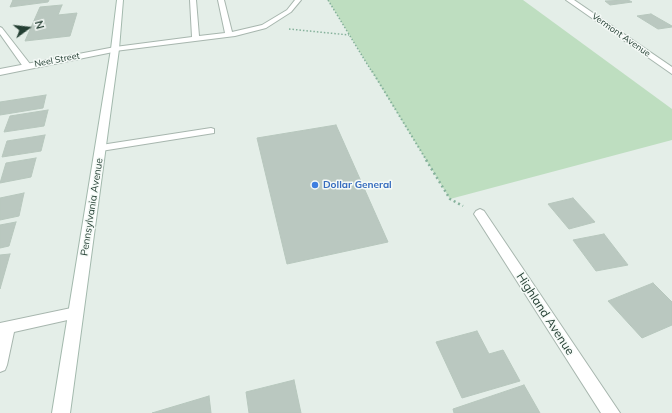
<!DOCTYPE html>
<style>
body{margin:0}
#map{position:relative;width:672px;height:413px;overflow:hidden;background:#e4eee8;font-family:Mulish,sans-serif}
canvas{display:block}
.north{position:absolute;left:8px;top:8px;width:40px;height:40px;-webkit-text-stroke:3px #f5faf7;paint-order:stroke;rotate:75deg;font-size:11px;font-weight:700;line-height:16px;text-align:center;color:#243f33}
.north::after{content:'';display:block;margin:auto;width:14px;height:18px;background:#243f33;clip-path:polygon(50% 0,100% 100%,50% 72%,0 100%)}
</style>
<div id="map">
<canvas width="672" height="413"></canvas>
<div class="north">N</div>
</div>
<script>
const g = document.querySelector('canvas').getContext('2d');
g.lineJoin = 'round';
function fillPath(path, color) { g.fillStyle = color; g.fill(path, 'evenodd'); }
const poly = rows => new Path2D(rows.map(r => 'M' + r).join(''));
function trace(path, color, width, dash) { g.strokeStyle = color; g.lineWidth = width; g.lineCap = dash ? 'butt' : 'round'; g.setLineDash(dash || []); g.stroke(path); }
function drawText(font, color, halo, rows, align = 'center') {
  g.font = font + ' Mulish,sans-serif'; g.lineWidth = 3; g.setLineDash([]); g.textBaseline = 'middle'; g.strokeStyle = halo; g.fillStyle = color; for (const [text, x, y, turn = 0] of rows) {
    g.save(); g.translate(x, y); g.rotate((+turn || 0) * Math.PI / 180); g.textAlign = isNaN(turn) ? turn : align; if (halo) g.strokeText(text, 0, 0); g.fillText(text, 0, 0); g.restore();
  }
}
const green = poly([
 [328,0,523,0,672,109,672,140,450,199]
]);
const building = poly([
 [13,0,49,0,48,2,10,7,13,0],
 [628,0,632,2,610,5,605,1,628,0],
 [62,5,58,15,77,13,70,36,25,41,40,7,62,5],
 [651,14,672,26,672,27,658,29,637,16,651,14],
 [46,95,43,108,0,115,0,102,46,95],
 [48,110,44,126,4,132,10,116,48,110],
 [336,125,388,242,287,264,257,138,336,125],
 [45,135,41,151,2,157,7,141,45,135],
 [36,158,31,177,0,183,6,163,36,158],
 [24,193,19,216,0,220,0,198,24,193],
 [573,198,595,222,569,229,548,204,573,198],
 [16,222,9,246,0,248,0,225,16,222],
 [604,234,628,265,596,271,573,240,604,234],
 [10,254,0,289,0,255,10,254],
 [653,283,672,302,672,325,642,338,608,301,653,283],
 [477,331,489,354,503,350,520,381,462,398,436,342,477,331],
 [294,380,301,413,249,413,246,392,294,380],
 [524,385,540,413,454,413,453,409,524,385],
 [209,396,211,413,152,413,209,396]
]);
const pathFar2 = poly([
 [328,0,372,72],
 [289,29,349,35]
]);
const pathFar1 = poly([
 [372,71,427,161]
]);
const path = poly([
 [426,160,450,199,463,206]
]);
const lane = poly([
 [190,0,196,0,199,36,225,33,218,0,224,0,232,32,262,25,287,10,295,0,301,0,291,12,266,28,235,36,115,51,111,49,115,47,192,37,190,0],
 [0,27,2,28,30,64,30,68,24,68,0,34,0,27],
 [211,128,214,129,214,133,101,151,96,148,101,145,211,128],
 [76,307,81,309,83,313,81,317,14,332,7,365,5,370,0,372,0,323,76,307]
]);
const street = poly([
 [566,0,574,0,672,67,672,74,566,0],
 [115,47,118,47,118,51,0,75,0,69,115,47],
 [480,209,484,211,620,413,601,413,476,217,474,214,476,211,480,209]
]);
const secondary = poly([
 [117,0,123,0,119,49,70,413,52,413,111,49,117,0]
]);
const markers = [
 [315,185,4,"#3f7fe0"]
];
const farStreetnames = [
 ["Vermont Avenue",621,35,35],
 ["Neel Street",57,60,-11]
];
const shopNames = [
 ["Dollar General",323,185]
];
const streetNames = [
 ["Pennsylvania Avenue",92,207,-81]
];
const nearStreetnames = [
 ["Highland Avenue",545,314,57]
];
fillPath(green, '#bedec0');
fillPath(building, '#bac8c0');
trace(building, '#b7c7bd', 1);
trace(lane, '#a7b6ae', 2);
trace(street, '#a7b6ae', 2);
trace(secondary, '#a3b9ad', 2);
trace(pathFar2, '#85b19b', 1.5, [1.5, 2]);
trace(pathFar1, '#85b19b', 2, [1.5, 2.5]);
trace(path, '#85b19b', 2.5, [2, 3]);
fillPath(lane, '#fff');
fillPath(street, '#fff');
fillPath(secondary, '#fff');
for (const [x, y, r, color] of markers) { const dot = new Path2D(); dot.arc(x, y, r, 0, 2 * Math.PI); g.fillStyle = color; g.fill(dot); trace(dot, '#f5faf7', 1.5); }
drawText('9px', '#243f33', '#f5faf7', farStreetnames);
drawText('bold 10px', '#366cbe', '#f5faf7', shopNames, 'left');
drawText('10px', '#243f33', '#f5faf7', streetNames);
drawText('12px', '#243f33', '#f5faf7', nearStreetnames);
</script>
